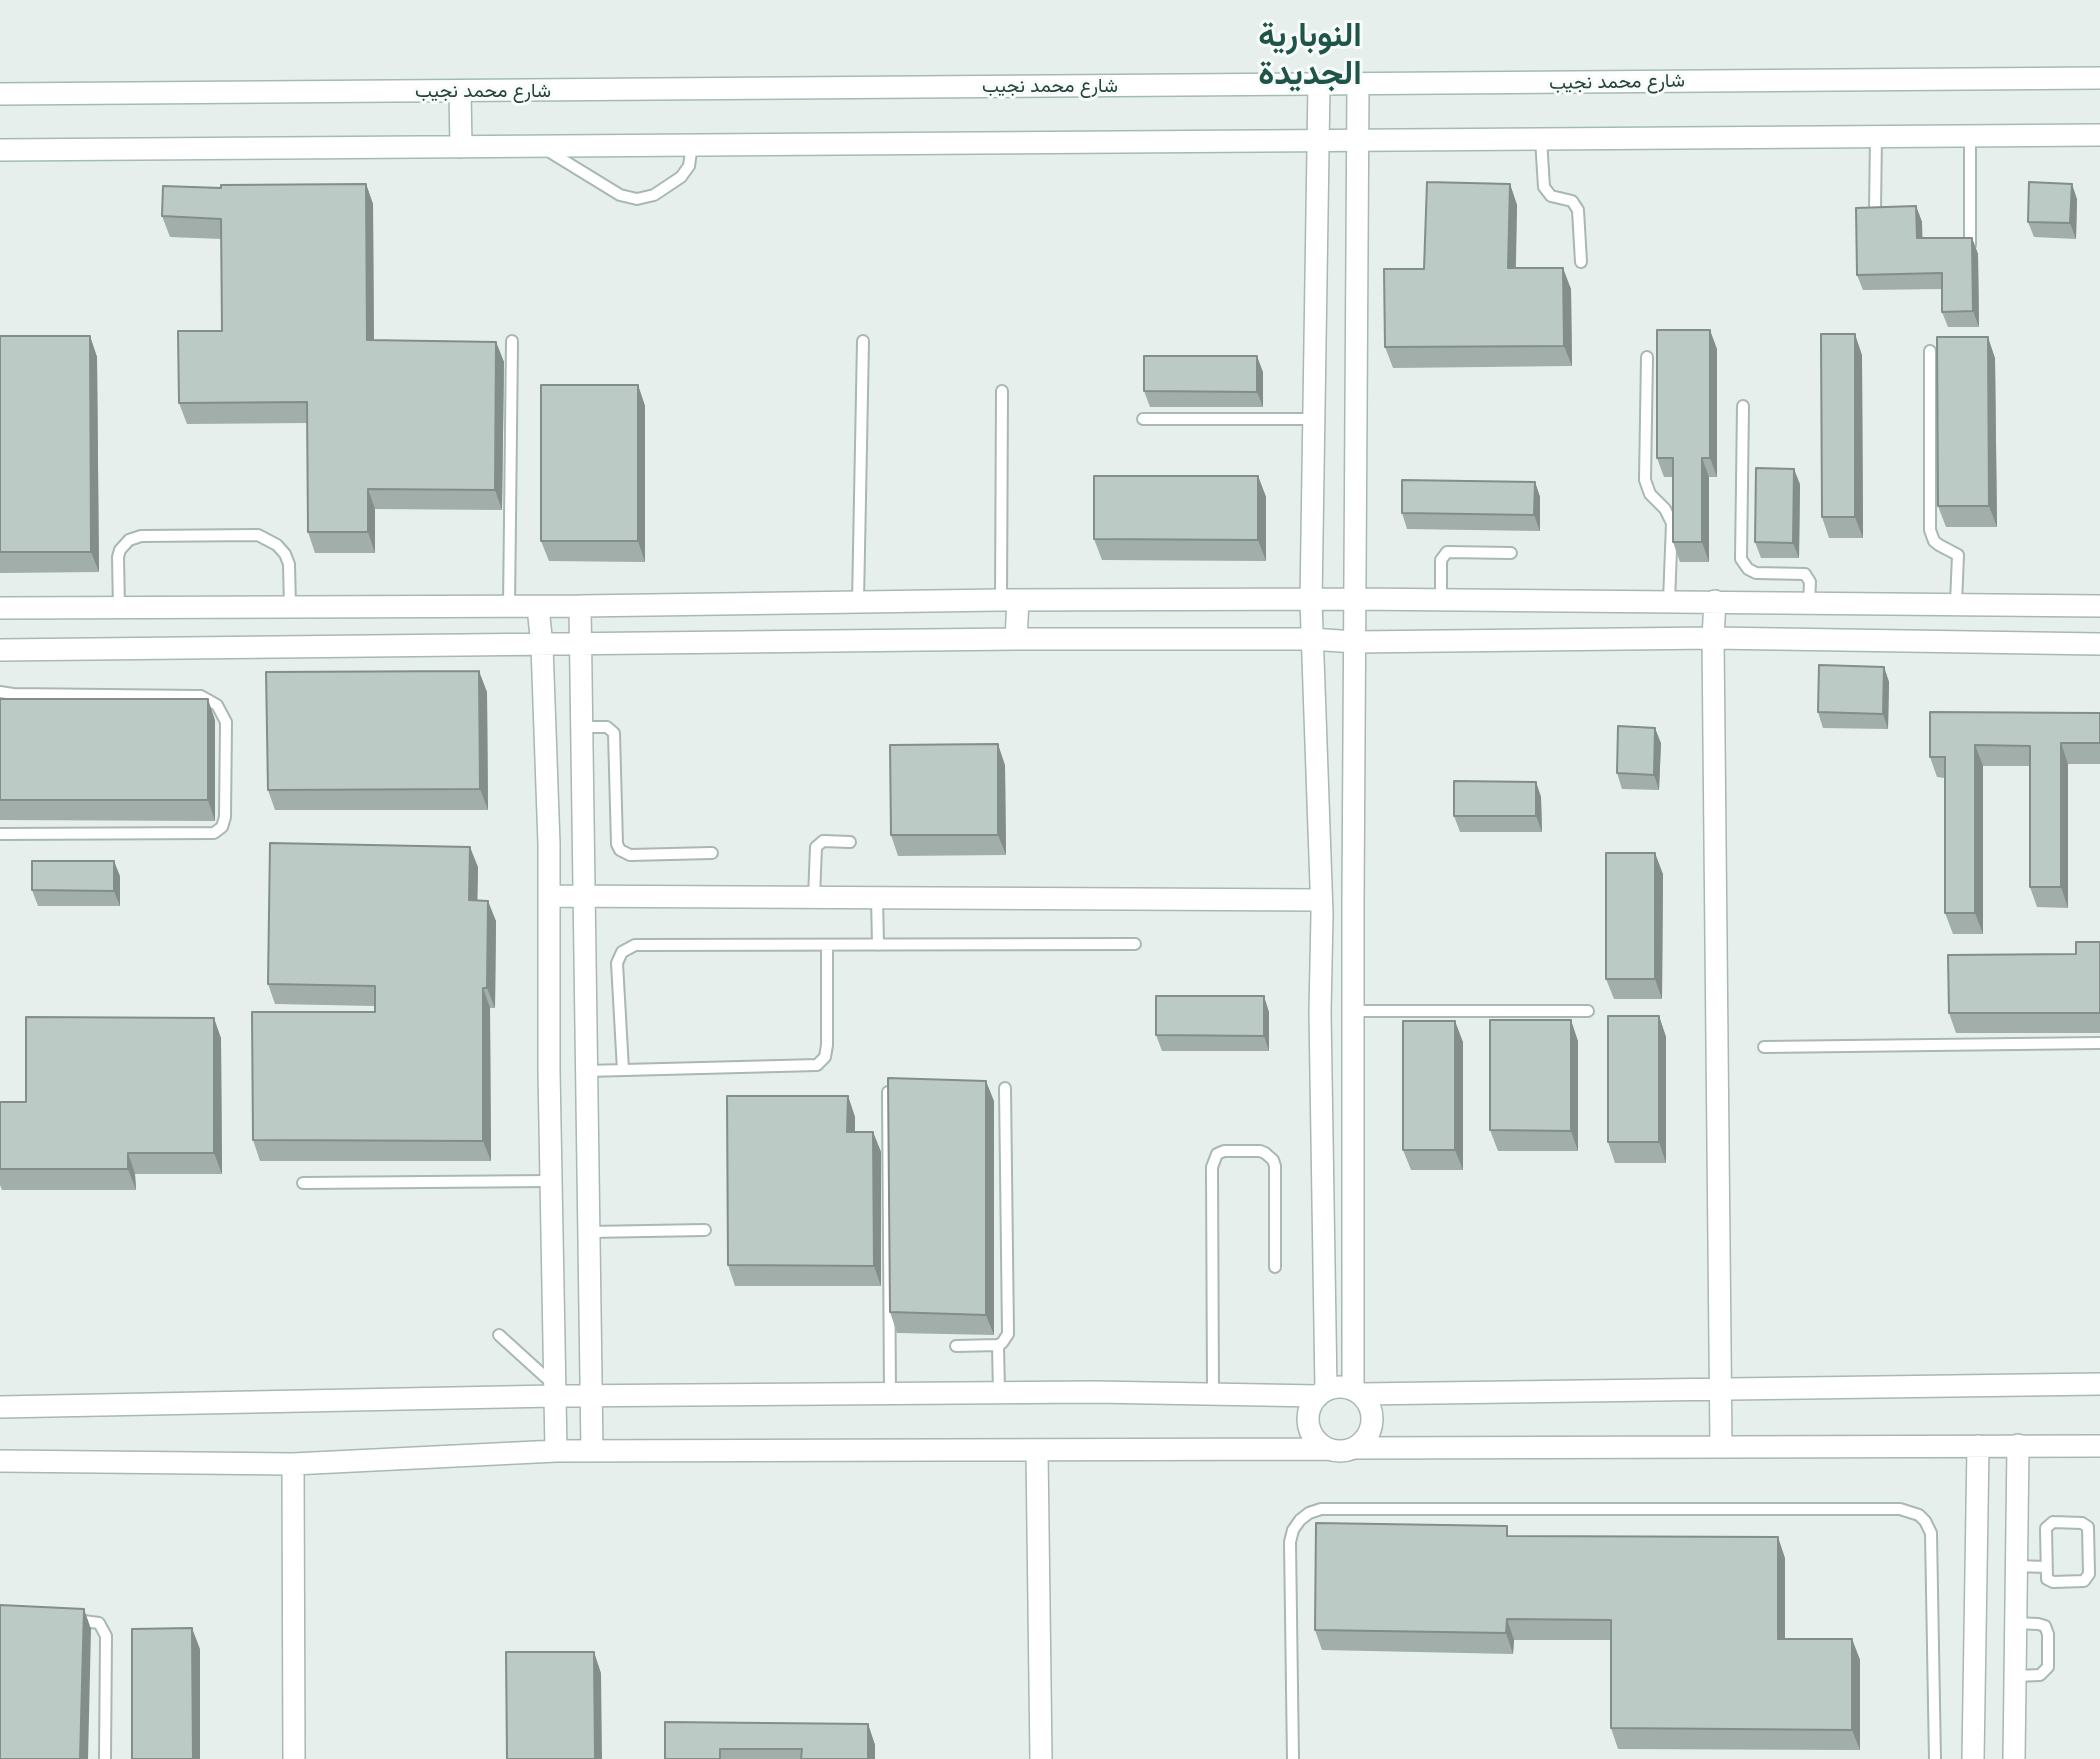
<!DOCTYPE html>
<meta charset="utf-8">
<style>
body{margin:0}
canvas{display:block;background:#e6efeb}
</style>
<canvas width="2100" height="1759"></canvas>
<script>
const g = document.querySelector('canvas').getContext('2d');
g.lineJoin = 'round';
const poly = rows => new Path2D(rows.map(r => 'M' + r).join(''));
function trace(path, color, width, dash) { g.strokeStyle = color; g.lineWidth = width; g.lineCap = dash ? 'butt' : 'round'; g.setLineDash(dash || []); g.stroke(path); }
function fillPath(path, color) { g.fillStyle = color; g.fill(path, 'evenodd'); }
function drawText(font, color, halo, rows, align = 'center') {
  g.font = font + ' Inter,Vazirmatn,sans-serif'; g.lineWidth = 6; g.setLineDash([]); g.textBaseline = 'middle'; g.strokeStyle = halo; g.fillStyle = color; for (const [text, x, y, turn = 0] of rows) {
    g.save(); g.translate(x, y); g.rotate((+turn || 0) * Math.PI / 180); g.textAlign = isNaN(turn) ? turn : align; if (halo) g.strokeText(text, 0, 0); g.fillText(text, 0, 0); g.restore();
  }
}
const lane = poly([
 [1541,139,1544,187,1551,196,1572,201,1578,210,1581,262],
 [545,149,620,195,637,199,654,195,681,177,689,166,692,145],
 [1875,211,1876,136],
 [1970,245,1970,136],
 [1930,351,1930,530,1934,541,1939,545,1958,555,1956,603],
 [1647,357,1645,480,1650,494,1665,509,1672,523,1669,601],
 [1743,406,1741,559,1748,569,1756,573,1805,574,1810,582,1809,602],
 [1143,419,1314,419],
 [1001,600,1002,391],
 [1441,600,1441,560,1447,552,1511,553],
 [858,602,863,341],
 [509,607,512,341],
 [119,608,118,557,120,550,129,540,141,536,258,535,277,545,285,554,289,564,290,607],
 [0,692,13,694,201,696,217,705,226,722,225,817,222,827,214,833,0,834],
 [582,727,607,727,614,733,617,844,620,850,630,855,712,853],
 [814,897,816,847,823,841,850,842],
 [877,897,878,945],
 [1354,1011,1588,1011],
 [1764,1047,2100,1043],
 [623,1070,617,963,622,952,635,945,1135,944],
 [586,1071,817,1065,825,1057,827,1045,827,945],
 [888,1092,890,1394],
 [303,1183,551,1181],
 [589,1232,705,1230],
 [499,1335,553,1384],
 [998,1345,999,1393],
 [956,1346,998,1345,1002,1343,1008,1334,1005,1088],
 [1213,1393,1212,1167,1217,1154,1224,1151,1260,1151,1265,1153,1273,1160,1275,1166,1275,1267],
 [2053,1522,2082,1523,2088,1527,2089,1574,2084,1581,2053,1582,2047,1579,2046,1528,2053,1522],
 [2016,1566,2046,1567],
 [76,1620,99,1623,106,1636,105,1759],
 [2015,1676,2040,1675,2048,1667,2048,1634,2045,1626,2038,1624,2015,1623],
 [1293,1759,1290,1542,1293,1530,1300,1520,1309,1513,1321,1509,1900,1509,1919,1515,1925,1521,1931,1533,1935,1759]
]);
const street = poly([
 [1319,84,1311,601,1322,914,1320,1012,1326,1390],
 [1715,601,1713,638,1721,1447],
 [580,606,592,1451],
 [538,607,542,646,549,844,549,1071,556,1451],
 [0,608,580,606,1001,600,1355,599,2100,606],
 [1016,639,1018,600],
 [0,650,1016,639,1311,639,1355,642,1713,638,2100,644],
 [549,896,1321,900],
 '1308 1419a32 32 0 1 1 64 0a32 32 0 1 1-64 0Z',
 [1353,1389,1353,900,1358,84],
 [1361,1394,2100,1384],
 [0,1407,554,1396,1095,1392,1318,1396],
 [1355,1448,2100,1446],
 [1037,1451,1041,1759],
 [0,1461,293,1464,556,1451,1328,1449],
 [293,1464,294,1759],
 [1973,1759,1978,1446],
 [2014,1759,2018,1445]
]);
const secondary = poly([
 [460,91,461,147],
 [0,94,2100,78],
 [0,150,2100,135]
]);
const wall = poly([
 [366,184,373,204,374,340,496,342,504,362,502,510,375,509,375,553,315,553,308,532,307,423,187,424,179,403,222,331,221,239,170,237,162,216,221,188],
 [1510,184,1517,205,1516,268,1571,289,1572,366,1393,368,1385,347,1424,269],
 [2077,199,2076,239,2034,237,2028,222],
 [1916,206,1922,222,1922,238,1972,238,1978,254,1979,327,1948,327,1942,312,1942,289,1863,290,1857,275],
 [0,336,90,336,97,357,99,572,0,573],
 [1717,349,1717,477,1709,477,1709,562,1680,562,1673,542,1673,477,1664,477,1657,458],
 [1862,355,1863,538,1829,538,1822,517],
 [1995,358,1997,527,1946,527,1938,506],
 [1263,372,1263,407,1150,407,1144,391],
 [638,385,645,406,645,562,549,561,541,541],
 [1258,476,1266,497,1266,561,1102,560,1094,539],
 [1535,482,1540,497,1540,531,1407,529,1402,513],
 [1800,484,1799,558,1761,558,1755,542],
 [1884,667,1889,682,1888,729,1823,728,1818,712],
 [487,692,488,810,275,810,268,790],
 [0,699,215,720,215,821,0,820],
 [2100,713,2100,764,2068,764,2068,908,2037,907,2030,887,2030,766,1983,766,1983,934,1953,934,1945,913,1945,778,1937,777,1930,757],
 [1661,743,1659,790,1622,789,1617,773],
 [1005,765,1006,855,898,856,891,835],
 [1536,782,1541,797,1542,832,1460,832,1454,816],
 [478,867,477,900,496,921,495,1008,490,1008,491,1161,260,1161,253,1140,375,1012,375,1006,275,1004,268,984],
 [1663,874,1662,999,1614,999,1606,979],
 [120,876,120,906,38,906,32,890],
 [2100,942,2100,1033,1956,1033,1949,1013,2076,954],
 [1269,1012,1269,1051,1162,1051,1156,1035],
 [1659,1016,1666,1037,1666,1163,1615,1163,1608,1142],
 [221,1038,222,1174,135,1174,136,1190,2,1190,0,1185,0,1102,26,1102],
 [1578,1041,1578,1151,1498,1151,1490,1130],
 [1463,1042,1463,1170,1411,1170,1403,1150],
 [848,1096,855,1117,855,1132,873,1132,881,1152,881,1286,735,1286,728,1265],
 [994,1101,994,1335,897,1333,890,1312],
 [1511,1536,1785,1558,1785,1639,1852,1639,1860,1660,1860,1750,1618,1749,1611,1728,1611,1640,1514,1640,1513,1654,1322,1650,1315,1630],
 [868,1724,875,1745,875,1759,665,1759]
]);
const shadedWall = poly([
 [366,184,373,204,374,361,367,340],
 [1510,184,1517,205,1515,289,1508,268],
 [2072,184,2077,199,2076,239,2070,223],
 [1916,206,1922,222,1923,254,1917,238],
 [1972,238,1978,254,1979,327,1973,311],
 [1563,268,1571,289,1572,366,1564,346],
 [1710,330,1717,349,1717,477,1710,458],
 [1855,334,1862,355,1863,538,1855,517],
 [90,336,97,357,99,572,91,552],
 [1988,337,1995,358,1997,527,1989,506],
 [496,342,504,362,502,510,495,490],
 [1257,356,1263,372,1263,407,1257,392],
 [638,385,645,406,645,562,638,541],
 [1702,458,1709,477,1709,562,1702,542],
 [1794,469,1800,484,1799,558,1793,543],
 [1258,476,1266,497,1266,561,1258,540],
 [1535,482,1540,497,1540,531,1534,515],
 [368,489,375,509,375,553,368,532],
 [1884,667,1889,682,1888,729,1883,714],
 [479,671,487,692,488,810,480,789],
 [208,699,215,720,215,821,208,800],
 [1655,728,1661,743,1659,790,1654,775],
 [2061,743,2068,764,2068,908,2061,887],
 [998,744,1005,765,1006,855,998,835],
 [1975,745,1983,766,1983,934,1975,913],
 [1536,782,1541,797,1542,832,1536,816],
 [470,847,478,867,477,921,469,900],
 [1655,853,1663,874,1662,999,1655,979],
 [114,861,120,876,120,906,114,891],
 [488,901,496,921,495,1008,487,988],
 [483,988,490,1008,491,1161,483,1141],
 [1264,996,1269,1012,1269,1051,1264,1036],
 [1659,1016,1666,1037,1666,1163,1659,1142],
 [214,1018,221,1038,222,1174,214,1153],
 [1571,1020,1578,1041,1578,1151,1571,1131],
 [1455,1021,1463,1042,1463,1170,1455,1150],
 [986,1081,994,1101,994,1335,986,1315],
 [848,1096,855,1117,855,1152,847,1132],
 [873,1132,881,1152,881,1286,874,1266],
 [128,1153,135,1174,136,1190,128,1169],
 [1778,1537,1785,1558,1785,1659,1778,1639],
 [84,1609,91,1629,88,1759,80,1759],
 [1507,1619,1514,1640,1513,1654,1506,1633],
 [192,1628,200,1649,200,1759,193,1759],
 [1852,1639,1860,1660,1860,1750,1852,1730],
 [594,1652,601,1673,602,1759,595,1759],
 [868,1724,875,1745,875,1759,868,1759]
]);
const building = poly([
 [1427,182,1510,184,1508,268,1563,268,1564,346,1385,347,1384,269,1424,269,1427,182],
 [2029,182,2072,184,2070,223,2028,222,2029,182],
 [366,184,367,340,496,342,495,490,368,489,368,532,308,532,307,402,179,403,178,331,222,331,221,219,162,216,163,186,221,188,221,185,366,184],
 [1916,206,1917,238,1972,238,1973,311,1942,312,1942,273,1857,275,1856,208,1916,206],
 [1657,330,1710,330,1710,458,1702,458,1702,542,1673,542,1673,458,1657,458,1657,330],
 [1821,334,1855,334,1855,517,1822,517,1821,334],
 [0,336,90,336,91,552,0,552,0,336],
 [1937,337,1988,337,1989,506,1938,506,1937,337],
 [1144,356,1257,356,1257,392,1144,391,1144,356],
 [541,385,638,385,638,541,541,541,541,385],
 [1756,468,1794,469,1793,543,1755,542,1756,468],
 [1094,476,1258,476,1258,540,1094,539,1094,476],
 [1402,480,1535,482,1534,515,1402,513,1402,480],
 [1819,665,1884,667,1883,714,1818,712,1819,665],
 [479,671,480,789,268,790,266,672,479,671],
 [0,699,208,699,208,800,0,800,0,699],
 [1930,712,2100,713,2100,743,2061,743,2061,887,2030,887,2030,746,1975,745,1975,913,1945,913,1945,757,1930,757,1930,712],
 [1618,726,1655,728,1654,775,1617,773,1618,726],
 [998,744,998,835,891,835,890,745,998,744],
 [1454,781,1536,782,1536,816,1454,816,1454,781],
 [270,843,470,847,469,900,488,901,487,988,483,988,483,1141,253,1140,252,1012,375,1012,375,986,268,984,270,843],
 [1606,853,1655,853,1655,979,1606,979,1606,853],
 [32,861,114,861,114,891,32,890,32,861],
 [2076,942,2100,942,2100,1013,1949,1013,1948,955,2076,954,2076,942],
 [1156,996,1264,996,1264,1036,1156,1035,1156,996],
 [1608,1016,1659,1016,1659,1142,1608,1142,1608,1016],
 [26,1017,214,1018,214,1153,128,1153,128,1169,0,1169,0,1102,26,1102,26,1017],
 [1490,1020,1571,1020,1571,1131,1490,1130,1490,1020],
 [1403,1021,1455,1021,1455,1150,1403,1150,1403,1021],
 [888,1078,986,1081,986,1315,890,1312,888,1078],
 [727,1096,848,1096,847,1132,873,1132,874,1266,728,1265,727,1096],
 [1316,1523,1507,1526,1507,1536,1778,1537,1778,1639,1852,1639,1852,1730,1611,1728,1611,1620,1507,1619,1506,1633,1315,1630,1316,1523],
 [0,1605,84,1609,80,1759,0,1759,0,1605],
 [192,1628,193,1759,132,1759,132,1629,192,1628],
 [506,1652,594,1652,595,1759,507,1759,506,1652],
 [665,1722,868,1724,868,1759,801,1759,802,1749,720,1749,720,1759,665,1759,665,1722]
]);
const streetNames = [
 ["شارع محمد نجيب",1617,82,-1],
 ["شارع محمد نجيب",1050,86],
 ["شارع محمد نجيب",483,91]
];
const townNames = [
 ["النوبارية",1310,36],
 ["الجديدة",1310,74]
];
trace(lane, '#a8b8b2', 14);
trace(street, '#a8b8b2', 24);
trace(secondary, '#a4bbb3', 24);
trace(lane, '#fff', 10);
trace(street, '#fff', 21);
trace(secondary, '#fff', 21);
fillPath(wall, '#a1aea9');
fillPath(shadedWall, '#838d89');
fillPath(building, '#bbcac4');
trace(building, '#838d89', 2);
drawText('19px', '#24423a', '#f7fbf9', streetNames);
drawText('bold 33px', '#1f5548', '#f7fbf9', townNames);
</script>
